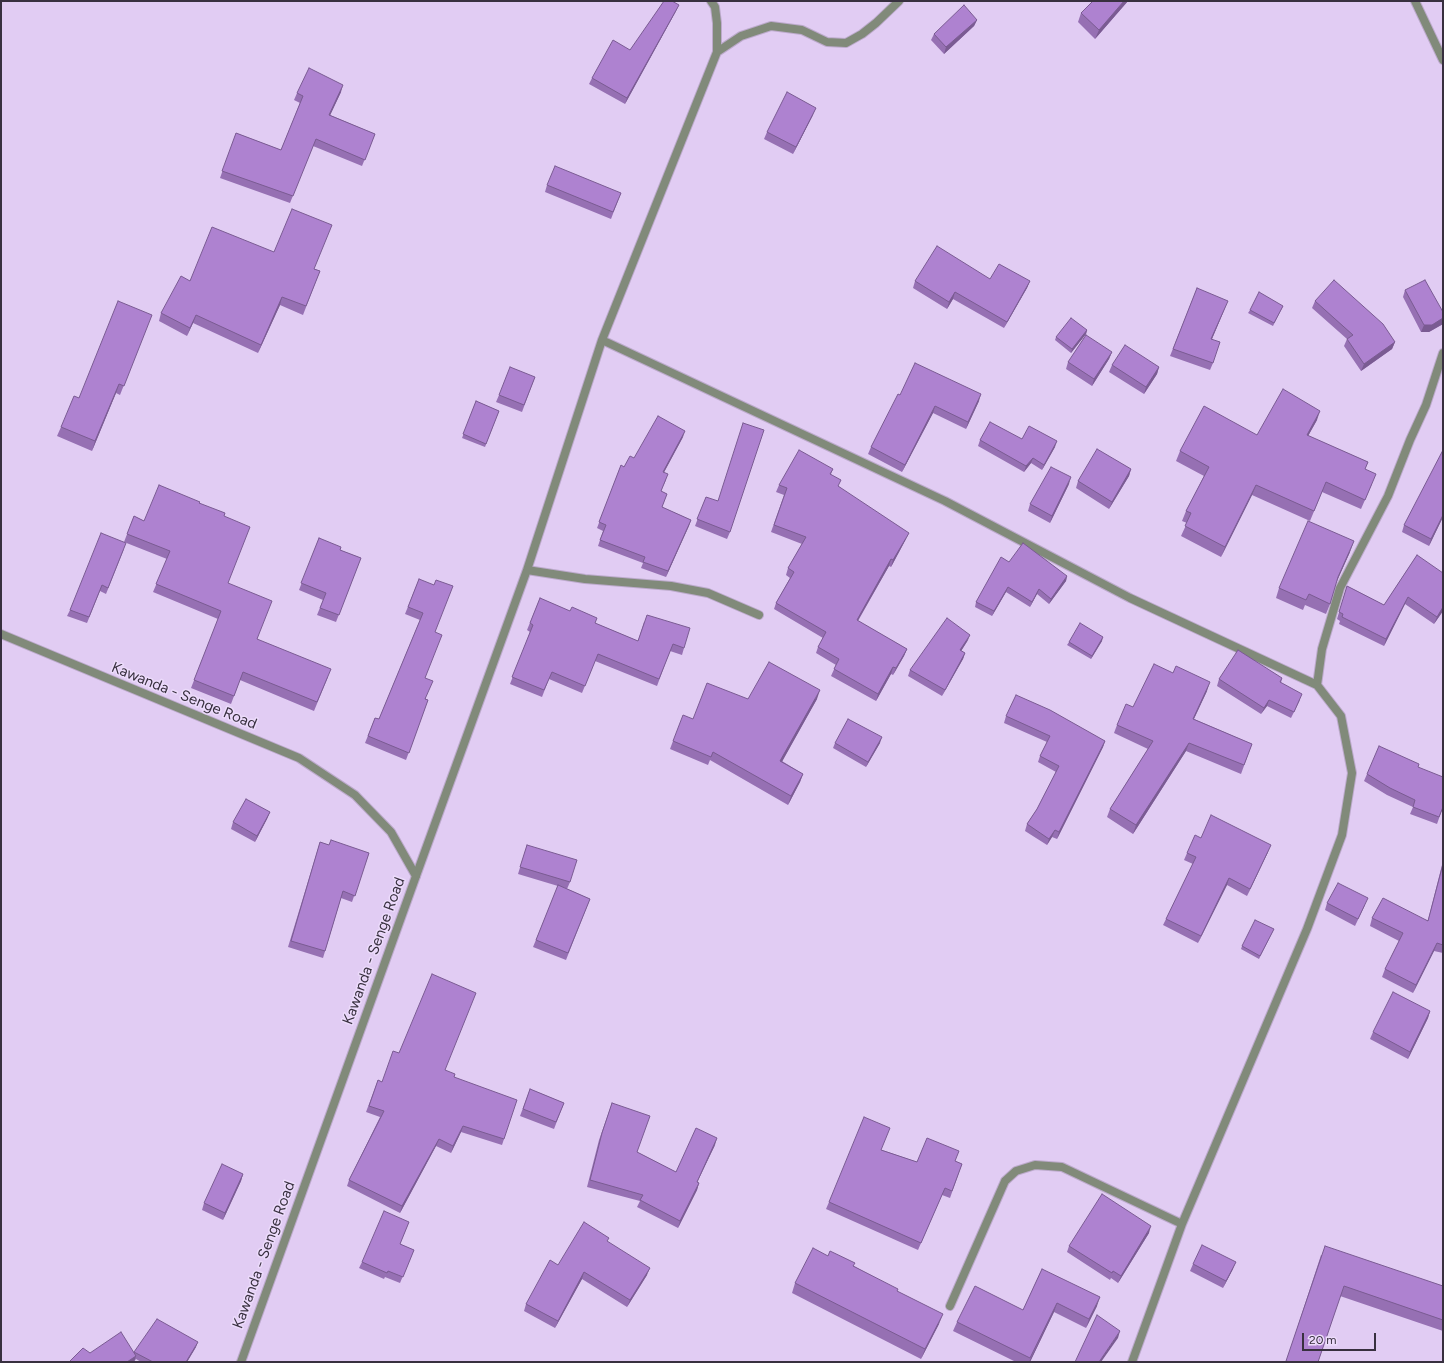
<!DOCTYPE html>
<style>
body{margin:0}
#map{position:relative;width:1444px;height:1363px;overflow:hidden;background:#e1ccf3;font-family:Figtree,sans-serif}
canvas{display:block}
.frame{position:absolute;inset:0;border:2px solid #38303f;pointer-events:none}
.scale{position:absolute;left:1302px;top:1333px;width:74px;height:18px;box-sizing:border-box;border:2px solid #38303f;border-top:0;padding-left:5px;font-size:12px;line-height:14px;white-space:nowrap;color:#38303f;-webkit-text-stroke:3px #ecdbfb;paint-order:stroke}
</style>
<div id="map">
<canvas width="1444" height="1363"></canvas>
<div class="frame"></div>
<div class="scale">20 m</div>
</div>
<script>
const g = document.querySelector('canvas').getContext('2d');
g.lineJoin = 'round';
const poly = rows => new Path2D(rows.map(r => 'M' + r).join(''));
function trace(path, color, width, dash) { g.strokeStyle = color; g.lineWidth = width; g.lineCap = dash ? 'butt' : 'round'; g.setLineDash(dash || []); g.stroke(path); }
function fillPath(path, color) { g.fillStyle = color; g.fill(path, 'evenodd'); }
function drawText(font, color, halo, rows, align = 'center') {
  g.font = font + ' Figtree,sans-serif'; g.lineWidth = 3; g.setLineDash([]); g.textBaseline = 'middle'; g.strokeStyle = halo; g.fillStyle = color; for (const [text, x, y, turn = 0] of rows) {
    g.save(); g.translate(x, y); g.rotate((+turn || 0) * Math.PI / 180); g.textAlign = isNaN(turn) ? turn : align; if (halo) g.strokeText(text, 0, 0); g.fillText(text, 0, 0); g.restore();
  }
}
const minor = poly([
 [1415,1,1443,60],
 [717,52,741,36,771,26,802,30,827,42,846,43,862,34,876,23,899,1],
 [602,340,945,501,1130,598,1317,685,1341,716,1352,773,1342,835,1307,929,1182,1224,1132,1362],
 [527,570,585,579,671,586,708,593,759,615],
 [1317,685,1322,649,1340,588,1388,496,1410,440,1426,405,1443,353],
 [416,876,527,570,602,340,717,52,717,23,715,7,711,1],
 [950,1306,1005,1181,1016,1171,1035,1165,1062,1167,1182,1224]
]);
const tertiary = poly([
 [1,634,299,758,355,795,391,832,416,876,241,1362]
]);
const wall = poly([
 [1093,1,1128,1,1095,39,1078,22,1081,13],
 [676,11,625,104,589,84,592,78,630,50],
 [977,20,974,26,944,54,931,40,934,34],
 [341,92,330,115,375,134,362,166,313,146,290,203,220,178,236,133,281,150,300,103,294,100,297,93],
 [813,115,793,154,764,139,767,132],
 [547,185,621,193,611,219,545,192],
 [315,269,320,271,303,315,280,305,258,353,193,323,187,336,159,321,161,313,190,281],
 [990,279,1030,281,1027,288,1004,328,953,299,947,309,913,288,915,281],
 [1197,288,1225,308,1212,339,1213,363,1210,370,1170,356],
 [1405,290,1443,324,1429,332,1421,332,1403,297],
 [1315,301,1395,342,1392,349,1361,371,1344,346,1347,339,1312,308],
 [1283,306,1273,326,1248,313,1250,310],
 [148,324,120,395,116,393,92,451,57,436,61,427,79,398],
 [1087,330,1086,334,1071,353,1055,340,1056,337],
 [1112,352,1109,359,1092,386,1066,369,1068,362],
 [1112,365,1159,367,1157,374,1144,394,1109,372],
 [535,377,522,412,496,402,499,395],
 [900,395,979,401,966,429,933,413,902,472,868,454,871,447],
 [476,401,499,411,485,447,462,438],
 [1317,420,1308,436,1368,462,1365,469,1372,484,1361,509,1322,492,1310,521,1252,495,1221,557,1181,536,1187,523,1182,521,1186,511,1204,476,1176,461,1180,451,1257,435],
 [683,437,664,472,666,480,661,491,667,494,662,507,691,520,666,577,641,568,643,563,598,546,603,531,597,528,621,465,624,467,634,458],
 [1022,439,1055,447,1042,470,1031,463,1024,472,978,446,980,440],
 [833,469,831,474,839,487,906,539,891,567,889,566,858,621,907,649,904,656,893,675,891,674,876,701,831,676,836,665,816,653,818,647,823,638,774,609,776,603,790,578,786,575,788,568,802,544,771,532,784,495,776,492,779,485],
 [1131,469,1129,476,1109,509,1076,488,1078,481],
 [1069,484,1050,523,1028,511,1030,504],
 [706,497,730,532,727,539,695,526],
 [199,503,224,516,228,583,257,639,328,677,314,711,240,680,231,704,191,688,218,619,153,592,167,559,124,542,134,516,144,521],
 [1443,517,1429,546,1402,532,1404,525],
 [319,538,340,550,361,558,336,622,317,615,323,600,299,590],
 [124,549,106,594,100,591,87,623,67,616,70,610],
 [1350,552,1336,582,1330,604,1326,614,1305,605,1303,610,1276,598,1279,588],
 [1417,555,1443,611,1434,624,1405,604,1384,646,1339,624,1340,621,1337,619,1347,586,1384,605],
 [1009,562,1067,576,1066,581,1049,604,1037,594,1030,607,1006,592,992,616,975,607,976,602],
 [419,579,435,632,425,678,426,699,428,700,406,760,365,743,375,718,379,719,420,620,405,614],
 [540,598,595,623,638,641,644,622,684,648,682,655,670,651,657,686,595,661,582,693,549,679,542,697,510,684,530,632,527,630],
 [968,640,961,651,965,653,963,659,942,696,908,676,910,670],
 [1102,641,1091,659,1067,645,1069,642],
 [1282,678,1281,683,1300,700,1291,718,1267,706,1261,714,1217,686,1219,679],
 [1207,691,1194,719,1252,744,1241,774,1186,751,1133,834,1107,817,1110,809,1148,749,1114,733,1117,725,1133,707],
 [748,699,817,699,782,761,803,774,800,782,788,805,710,760,708,765,670,749,673,741,693,719],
 [1006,716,1105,741,1103,747,1057,839,1052,837,1047,845,1025,831,1027,824,1037,809,1056,772,1038,762,1040,756,1047,742,1004,723],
 [835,743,880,743,866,767,833,748],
 [1418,767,1443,807,1437,824,1410,814,1413,807,1387,795,1364,781,1367,774],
 [270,812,267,819,255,842,231,829,233,822],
 [1201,838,1268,852,1247,896,1227,885,1198,943,1163,925,1166,919,1193,864,1184,860,1187,853],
 [320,842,329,845,369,853,352,902,341,898,323,958,288,947],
 [527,845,570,882,567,889,563,887,590,899,566,960,533,947,558,886,518,874],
 [1443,861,1443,953,1434,951,1413,993,1382,977,1385,969,1399,941,1370,926,1372,918,1428,920],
 [1327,903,1365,905,1355,926,1325,910],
 [1274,929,1259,959,1241,949,1242,946],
 [1430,1011,1428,1018,1408,1059,1370,1039,1373,1032],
 [445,1071,454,1077,504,1139,502,1145,461,1132,451,1153,436,1146,400,1213,347,1186,349,1180,380,1117,366,1112,378,1080,382,1082],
 [530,1089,564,1103,554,1129,520,1116],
 [612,1103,637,1152,676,1172,715,1145,697,1182,699,1183,697,1190,678,1228,637,1207,640,1201,587,1187,599,1140],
 [882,1150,917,1162,955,1161,962,1164,950,1198,942,1195,918,1250,826,1209,829,1202],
 [243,1174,241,1181,223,1220,202,1210,204,1203],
 [409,1222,400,1244,414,1250,400,1283,385,1277,384,1279,359,1268,362,1262],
 [1149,1233,1118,1283,1111,1278,1110,1280,1067,1252,1069,1246],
 [607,1242,647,1275,627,1307,582,1279,555,1328,524,1311,526,1304,558,1265],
 [1321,1255,1443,1286,1443,1331,1340,1296,1318,1362,1286,1362],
 [828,1256,854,1266,897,1291,939,1324,921,1359,792,1293,795,1283],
 [1193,1264,1233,1269,1223,1288,1190,1271],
 [1042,1269,1097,1306,1086,1328,1054,1312,1030,1362,1016,1362,953,1331,957,1322,1023,1310],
 [196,1347,187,1362,141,1362,136,1359,134,1362,69,1362,90,1353,134,1352]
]);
const shadedWall = poly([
 [1124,1,1128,1,1095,39,1099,30],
 [679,5,676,11,625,104,627,98],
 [977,20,974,26,944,54,946,47],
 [343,85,341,92,327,122,329,115],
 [816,108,813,115,793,154,796,147],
 [1030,281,1027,288,1004,328,1007,322],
 [955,292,953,299,947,309,949,302],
 [282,297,280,305,258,353,261,345],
 [1228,301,1225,308,1209,346,1211,339],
 [196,315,193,323,187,336,190,328],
 [1443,318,1443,324,1429,332,1421,332,1424,325],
 [1087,330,1086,334,1071,353,1072,349],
 [1395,342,1392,349,1361,371,1364,364],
 [1112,352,1109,359,1092,386,1094,379],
 [1159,367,1157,374,1144,394,1146,387],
 [119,384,116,393,92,451,95,441],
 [981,394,979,401,966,429,968,422],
 [935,406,933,413,902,472,905,465],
 [1320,411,1317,420,1303,445,1307,435],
 [685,431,683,437,661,478,663,472],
 [1057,441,1055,447,1042,470,1044,465],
 [1033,458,1031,463,1024,472,1026,466],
 [1131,469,1129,476,1109,509,1112,502],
 [1071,477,1069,484,1050,523,1052,516],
 [1256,485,1252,495,1221,557,1225,547],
 [1443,515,1443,517,1429,546,1431,539],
 [691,520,689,526,666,577,668,571],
 [909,533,906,539,891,567,893,560],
 [1354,541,1350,552,1334,588,1338,577],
 [891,559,889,566,854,627,857,620],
 [1067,576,1066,581,1049,604,1051,599],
 [1008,587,1006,592,992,616,994,611],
 [1039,589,1037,594,1030,607,1032,602],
 [1408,597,1405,604,1384,646,1386,639],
 [1443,607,1443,611,1434,624,1437,617],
 [970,635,968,640,958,656,960,650],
 [1103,637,1102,641,1091,659,1092,656],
 [907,649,904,656,893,675,896,668],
 [965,653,963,659,942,696,945,690],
 [893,667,891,674,876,701,878,694],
 [1210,682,1207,691,1190,727,1193,719],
 [820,690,817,699,778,769,780,761],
 [1269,700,1267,706,1261,714,1264,708],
 [882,737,880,743,866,767,868,762],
 [1105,741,1103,747,1057,839,1059,832],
 [1189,743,1186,751,1133,834,1136,825],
 [803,774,800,782,788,805,791,796],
 [270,812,267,819,255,842,257,836],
 [1055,830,1052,837,1047,845,1049,839],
 [1271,845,1268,852,1247,896,1250,889],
 [1229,878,1227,885,1198,943,1201,936],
 [1437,943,1434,951,1413,993,1416,985],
 [1430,1011,1428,1018,1408,1059,1410,1052],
 [463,1126,461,1132,451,1153,453,1146],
 [717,1138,715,1145,694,1189,697,1182],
 [439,1139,436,1146,400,1213,402,1206],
 [243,1174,241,1181,223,1220,225,1213],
 [699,1183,697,1190,678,1228,680,1221],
 [1151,1226,1149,1233,1118,1283,1121,1276],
 [1236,1262,1233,1269,1223,1288,1226,1281],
 [650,1268,647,1275,627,1307,630,1300],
 [584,1272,582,1279,555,1328,558,1321],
 [1100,1297,1097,1306,1086,1328,1089,1319],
 [1057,1303,1054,1312,1030,1362,1029,1362],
 [943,1314,939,1324,921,1359,925,1349],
 [1120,1331,1118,1338,1101,1362,1099,1362],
 [198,1342,196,1347,187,1362,186,1362],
 [136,1356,134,1362,127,1362]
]);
const building = poly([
 [664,1,672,1,679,5,627,98,592,78,613,40,630,50,664,1],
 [1093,1,1124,1,1099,30,1081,13,1093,1],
 [964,5,977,20,946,47,934,34,964,5],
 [309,68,343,85,329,115,375,134,365,160,316,139,293,196,222,171,236,133,281,150,303,96,297,93,309,68],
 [787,92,816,108,796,147,767,132,787,92],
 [555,166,621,193,613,212,547,185,555,166],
 [292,209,332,225,314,269,320,271,306,306,282,297,261,345,196,315,190,328,161,313,181,276,190,281,212,227,274,252,292,209],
 [937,246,990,279,999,264,1030,281,1007,322,955,292,949,302,915,281,937,246],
 [1334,280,1383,324,1395,342,1364,364,1347,339,1353,335,1315,301,1334,280],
 [1425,280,1443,312,1443,318,1432,325,1424,325,1405,290,1425,280],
 [1197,288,1228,301,1211,339,1220,342,1213,363,1173,349,1197,288],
 [1259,292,1283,306,1274,323,1250,310,1259,292],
 [118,301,152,315,124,386,119,384,95,441,61,427,74,396,79,398,118,301],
 [1071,318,1087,330,1072,349,1056,337,1071,318],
 [1086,335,1112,352,1094,379,1068,362,1086,335],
 [1125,345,1159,367,1146,387,1112,365,1125,345],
 [915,363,981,394,968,422,935,406,905,465,871,447,898,394,900,395,915,363],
 [510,367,535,377,524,405,499,395,510,367],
 [1283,389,1320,411,1307,435,1368,462,1365,469,1376,474,1365,500,1326,482,1314,511,1256,485,1225,547,1185,526,1191,513,1186,511,1209,467,1180,451,1204,406,1257,435,1283,389],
 [476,401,499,411,486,444,463,434,476,401],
 [658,416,685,431,663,472,668,474,661,491,667,494,662,507,691,520,668,571,643,562,645,557,600,540,606,525,599,522,621,465,624,467,630,456,634,458,658,416],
 [990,422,1022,439,1029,426,1057,441,1044,465,1033,458,1026,466,980,440,990,422],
 [743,423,764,430,730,532,697,519,706,497,718,501,743,423],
 [1097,449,1131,469,1112,502,1078,481,1097,449],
 [799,450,833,469,830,474,841,480,838,486,909,533,893,560,891,559,857,620,907,649,896,668,893,667,878,694,834,669,839,659,818,647,826,632,776,603,794,572,788,568,806,537,774,525,787,488,779,485,799,450],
 [1443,450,1443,515,1431,539,1404,525,1443,450],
 [1051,467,1071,477,1052,516,1030,504,1051,467],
 [159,485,200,502,199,503,225,513,224,516,250,527,228,583,272,601,257,639,331,669,317,702,243,672,234,696,194,680,221,611,156,584,170,551,127,534,134,516,144,521,159,485],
 [1308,521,1354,541,1338,577,1330,604,1309,594,1306,600,1279,588,1308,521],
 [101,533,126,543,108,588,102,585,89,617,70,610,101,533],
 [319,538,341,547,340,550,361,558,339,615,320,608,326,593,301,583,319,538],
 [1023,543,1067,576,1051,599,1039,589,1032,602,1008,587,994,611,976,602,1001,557,1009,562,1023,543],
 [1417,555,1443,573,1443,607,1437,617,1408,597,1386,639,1342,617,1343,614,1339,612,1347,586,1384,605,1417,555],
 [419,579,434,585,436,580,453,586,435,632,442,635,425,678,433,681,425,699,428,700,409,753,368,736,375,718,379,719,423,613,408,607,419,579],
 [540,598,570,611,572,607,597,618,595,623,638,641,647,615,690,628,684,648,673,644,659,679,598,654,585,686,552,672,544,690,512,677,533,625,530,623,540,598],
 [947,618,970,635,960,650,965,653,945,690,910,670,947,618],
 [1080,623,1103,637,1092,656,1069,642,1080,623],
 [1238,650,1282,678,1280,682,1302,694,1294,712,1269,700,1264,708,1219,679,1238,650],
 [769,662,820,690,780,761,803,774,791,796,713,752,711,757,673,741,683,715,693,719,707,683,748,699,769,662],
 [1154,664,1173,673,1176,666,1210,682,1193,719,1252,744,1244,765,1189,743,1136,825,1110,809,1153,741,1117,725,1126,704,1133,707,1154,664],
 [1016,695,1050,710,1105,741,1059,832,1055,830,1049,839,1027,824,1037,809,1059,766,1040,756,1050,736,1006,716,1016,695],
 [848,719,882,737,868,762,835,743,848,719],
 [1379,746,1419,764,1418,767,1443,777,1443,807,1439,817,1413,807,1415,800,1390,788,1367,774,1379,746],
 [246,799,270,812,257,836,233,822,246,799],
 [1211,815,1271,845,1250,889,1229,878,1201,936,1166,919,1196,857,1187,853,1195,835,1201,838,1211,815],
 [331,840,369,853,355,896,343,891,325,951,291,941,320,842,329,845,331,840],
 [527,845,577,860,570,882,520,867,527,845],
 [1443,864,1443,945,1437,943,1416,985,1385,969,1403,933,1372,918,1383,898,1428,921,1443,864],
 [1338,883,1368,898,1358,919,1327,903,1338,883],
 [558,885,590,899,568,953,536,940,558,885],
 [1255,920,1274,929,1260,956,1242,946,1255,920],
 [432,974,476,993,445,1070,455,1074,454,1077,517,1100,504,1139,463,1126,453,1146,439,1139,402,1206,349,1180,384,1111,369,1106,378,1080,382,1082,393,1051,399,1053,432,974],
 [1393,992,1430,1011,1410,1052,1373,1032,1393,992],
 [530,1089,564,1103,556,1122,523,1109,530,1089],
 [612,1103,650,1116,637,1152,676,1172,696,1128,717,1138,697,1182,699,1183,680,1221,640,1200,643,1195,590,1180,602,1133,612,1103],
 [864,1117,890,1128,881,1150,917,1162,927,1138,959,1151,955,1161,962,1164,952,1191,945,1188,921,1243,829,1202,864,1117],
 [222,1164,243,1174,225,1213,204,1203,222,1164],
 [1102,1194,1151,1226,1121,1276,1113,1271,1112,1273,1069,1246,1102,1194],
 [384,1211,409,1222,400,1244,414,1250,403,1277,388,1271,387,1273,362,1262,384,1211],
 [584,1222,609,1238,607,1241,650,1268,630,1300,584,1272,558,1321,526,1304,550,1260,558,1265,584,1222],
 [1202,1245,1236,1262,1226,1281,1193,1264,1202,1245],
 [1325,1246,1443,1286,1443,1320,1344,1286,1318,1362,1290,1362,1286,1361,1325,1246],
 [813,1248,828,1256,830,1251,855,1263,853,1266,898,1289,897,1291,943,1314,925,1349,795,1283,813,1248],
 [1042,1269,1100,1297,1089,1319,1057,1303,1030,1358,957,1322,975,1286,1023,1310,1042,1269],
 [1097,1315,1120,1331,1099,1362,1075,1362,1097,1315],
 [157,1319,198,1342,186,1362,153,1362,134,1352,157,1319],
 [121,1332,136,1356,127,1362,69,1362,83,1348,90,1353,121,1332]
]);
const streetNames = [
 ["Kawanda - Senge Road",184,696,22],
 ["Kawanda - Senge Road",374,951,-70],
 ["Kawanda - Senge Road",264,1255,-70]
];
trace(minor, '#bcaacb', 10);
trace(tertiary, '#bcaacb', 10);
trace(minor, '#818a7a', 8);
trace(tertiary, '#818a7a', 8);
fillPath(wall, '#9670b3');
fillPath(shadedWall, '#7a5b92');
fillPath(building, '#ae82d0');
trace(building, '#7a5b92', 1);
drawText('15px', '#38303f', '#ecdbfb', streetNames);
</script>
